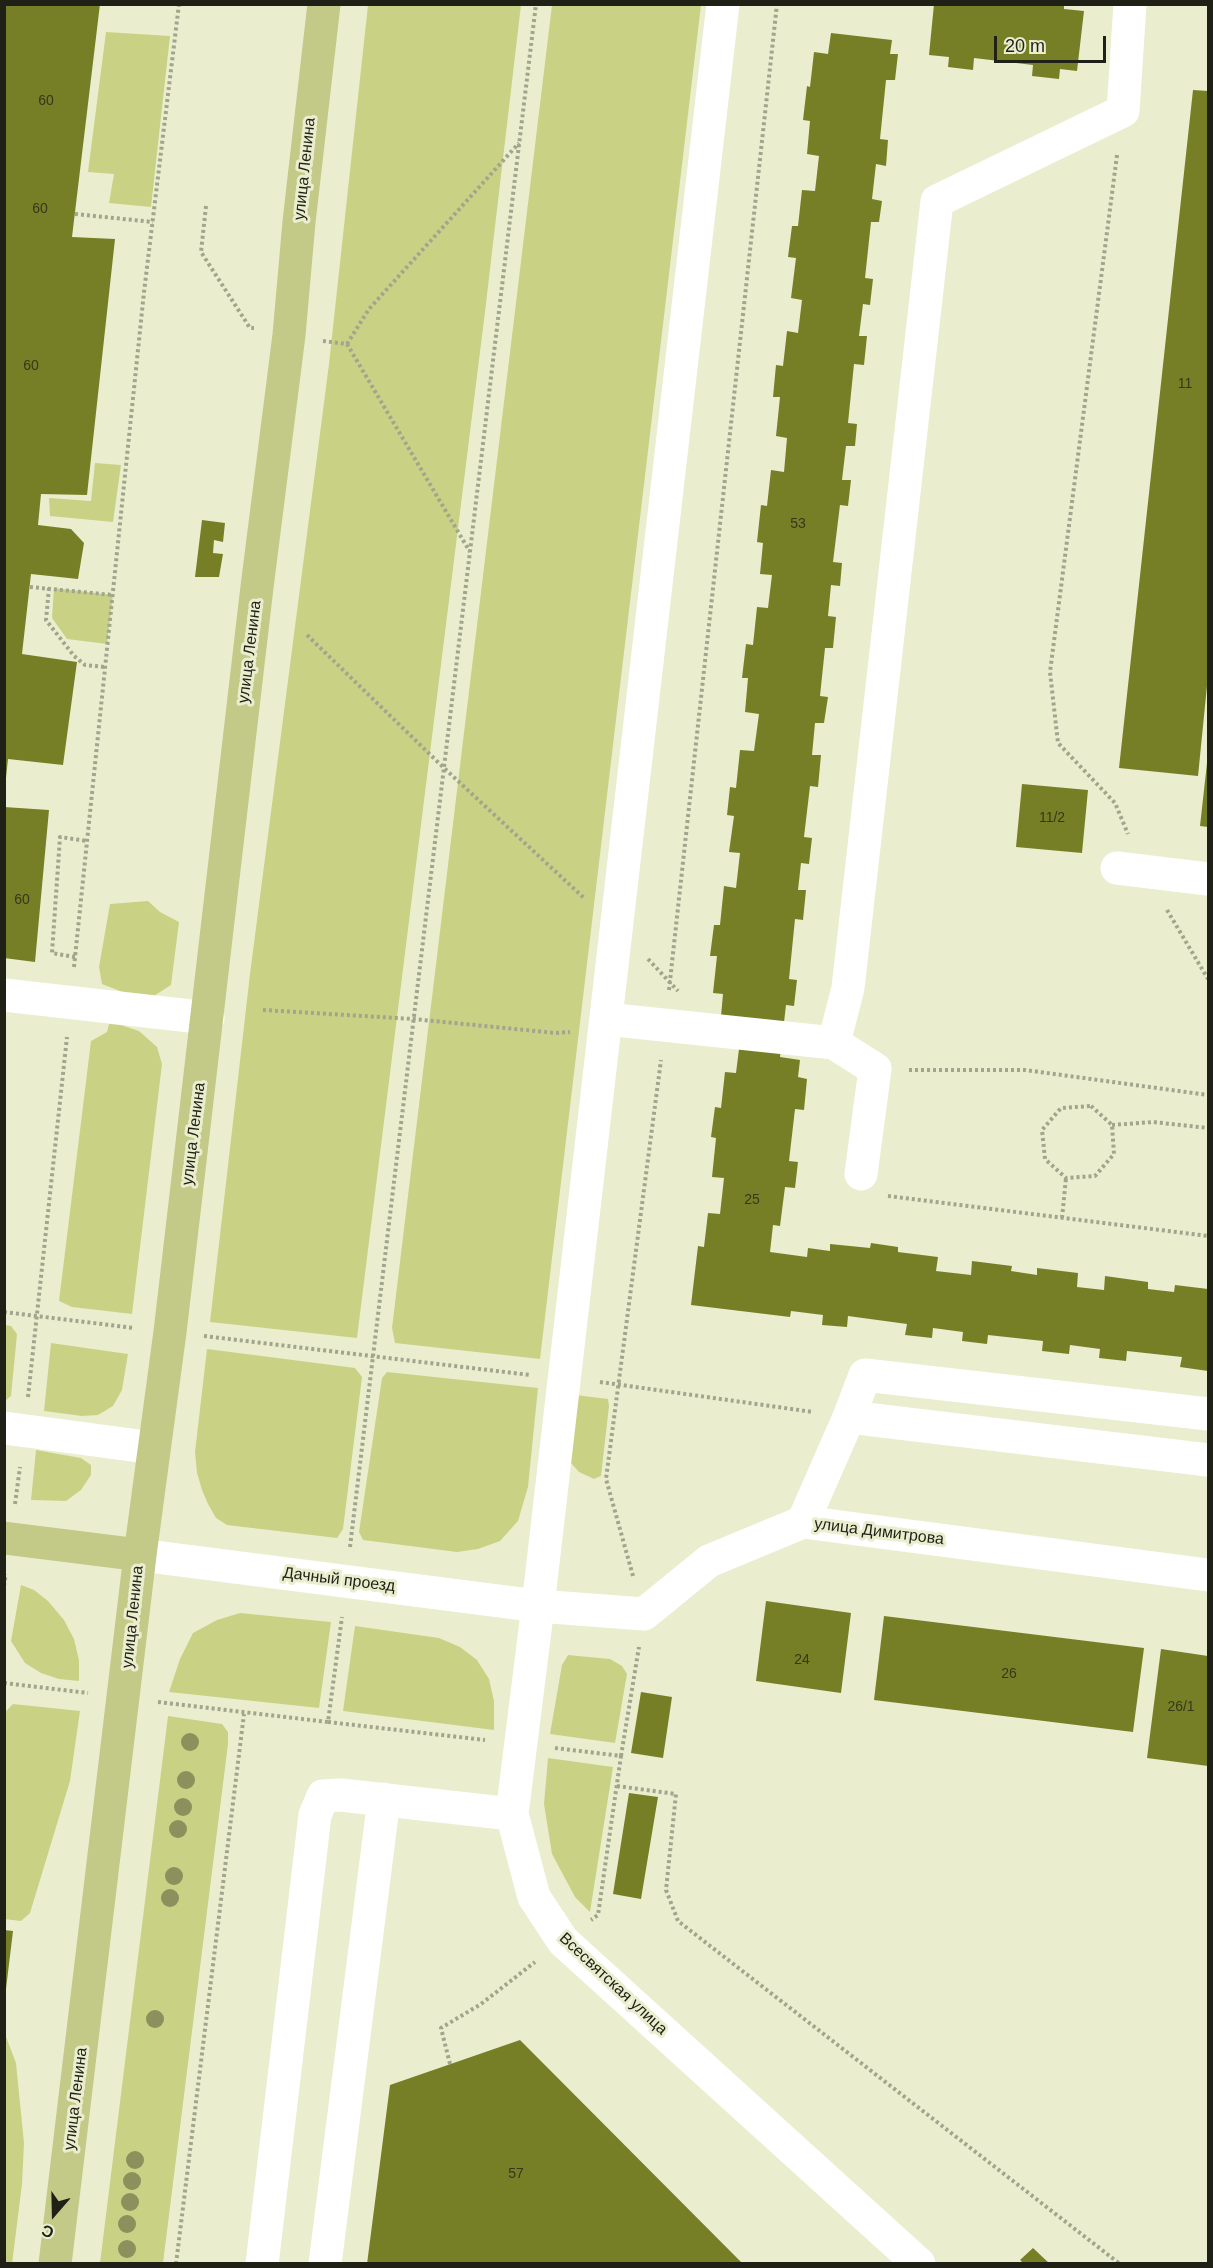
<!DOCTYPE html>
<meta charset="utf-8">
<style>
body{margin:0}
#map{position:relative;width:1213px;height:2268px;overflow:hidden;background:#eaeecf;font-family:Helvetica,sans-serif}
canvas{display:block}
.frame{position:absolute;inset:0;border:6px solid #1f2116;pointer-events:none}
.north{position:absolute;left:24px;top:2184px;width:60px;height:60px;-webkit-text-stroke:4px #eaeecf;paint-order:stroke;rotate:200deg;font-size:16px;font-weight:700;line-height:24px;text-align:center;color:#1f2116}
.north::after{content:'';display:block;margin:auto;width:21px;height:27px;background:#1f2116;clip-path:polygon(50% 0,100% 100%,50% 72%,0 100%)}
.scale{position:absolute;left:994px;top:36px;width:112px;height:27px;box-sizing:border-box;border:3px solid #1f2116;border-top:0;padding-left:8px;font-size:18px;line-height:21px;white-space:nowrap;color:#1f2116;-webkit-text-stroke:4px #eaeecf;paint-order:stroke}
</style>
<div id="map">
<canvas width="1213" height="2268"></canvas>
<div class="frame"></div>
<div class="north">С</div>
<div class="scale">20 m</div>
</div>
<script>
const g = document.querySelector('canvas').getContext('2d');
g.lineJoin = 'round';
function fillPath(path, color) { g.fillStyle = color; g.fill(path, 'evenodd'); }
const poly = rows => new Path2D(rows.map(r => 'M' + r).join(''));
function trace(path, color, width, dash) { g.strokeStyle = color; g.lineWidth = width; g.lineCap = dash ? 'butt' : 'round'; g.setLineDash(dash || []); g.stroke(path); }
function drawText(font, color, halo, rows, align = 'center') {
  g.font = font + ' Helvetica,sans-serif'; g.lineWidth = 6; g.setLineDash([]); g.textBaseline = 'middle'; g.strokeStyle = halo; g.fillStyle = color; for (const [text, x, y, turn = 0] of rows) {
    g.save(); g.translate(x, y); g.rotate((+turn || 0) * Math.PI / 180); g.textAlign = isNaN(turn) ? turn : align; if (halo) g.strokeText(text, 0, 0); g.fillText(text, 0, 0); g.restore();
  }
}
const green = poly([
 [368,5,521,5,485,312,357,1338,210,1322,250,974,329,364],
 [552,5,701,5,540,1359,395,1343,392,1328],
 [106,32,170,36,151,207,109,203,114,174,88,172],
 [95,463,121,465,113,522,50,516,49,498,91,501],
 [54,588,113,595,107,644,67,639,52,618],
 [148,901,160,912,179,922,171,985,146,1001,102,984,99,967,110,904],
 [109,1024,121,1025,139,1031,157,1047,162,1064,132,1314,72,1307,59,1301,91,1041,107,1032],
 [5,1325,11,1326,17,1334,11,1396,5,1401],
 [51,1343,128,1354,122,1390,113,1406,98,1415,82,1416,44,1411],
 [207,1349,355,1368,362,1377,343,1529,337,1538,227,1525,216,1518,208,1504,202,1490,197,1473,195,1452],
 [387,1372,538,1388,528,1487,518,1521,500,1541,478,1549,457,1552,363,1540,359,1532,382,1378],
 [576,1395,608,1399,609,1406,601,1476,594,1479,579,1472,571,1463,568,1449],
 [36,1450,81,1458,91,1465,91,1475,81,1490,66,1501,31,1500],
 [21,1585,34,1590,48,1601,64,1620,74,1639,79,1660,79,1681,59,1679,41,1673,25,1663,11,1641],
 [240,1613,331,1622,319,1708,169,1692,180,1659,193,1633,217,1620],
 [355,1626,439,1638,460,1647,477,1660,489,1679,494,1701,494,1730,343,1711],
 [568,1655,610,1659,622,1666,627,1674,615,1743,550,1734,562,1665],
 [13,1704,80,1711,70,1781,30,1913,21,1921,4,1919,4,1713],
 [168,1716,222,1724,228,1732,228,1744,163,2263,100,2263],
 [548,1758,613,1767,590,1912,575,1897,552,1854,544,1804],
 [5,1997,5,2034,16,2063,24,2143,22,2184,12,2264,4,2263]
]);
const building = poly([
 [4,4,100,4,72,237,115,239,87,495,41,494,38,525,71,529,84,543,78,579,31,574,22,654,77,662,63,765,8,759,6,778],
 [934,4,1064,4,1064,9,1084,11,1077,71,1060,69,1059,79,1032,76,1033,65,974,58,973,70,948,67,949,57,929,55],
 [831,33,892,40,890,54,898,54,895,80,886,80,880,139,888,140,886,166,876,164,872,199,882,201,879,222,871,222,865,278,873,279,870,305,863,304,859,336,867,336,864,365,854,364,848,423,857,424,855,446,846,446,842,480,851,480,848,506,840,505,833,562,842,563,840,586,831,585,828,616,836,617,833,648,825,648,820,696,828,697,824,723,815,723,812,755,821,755,818,787,810,786,804,837,812,838,809,864,801,863,798,890,806,890,803,920,795,919,789,979,797,980,794,1006,786,1005,780,1057,800,1060,798,1077,807,1079,804,1110,795,1109,789,1161,798,1162,795,1188,785,1187,780,1226,773,1225,770,1252,807,1257,808,1248,830,1251,830,1244,870,1248,871,1243,898,1247,898,1252,938,1257,936,1271,971,1275,972,1261,1012,1266,1011,1271,1037,1275,1037,1268,1078,1273,1077,1287,1104,1290,1105,1276,1148,1282,1148,1289,1174,1292,1175,1285,1208,1289,1208,1371,1180,1367,1182,1357,1127,1351,1126,1361,1099,1358,1100,1349,1070,1345,1069,1354,1042,1351,1043,1341,988,1335,987,1344,962,1341,963,1332,933,1328,932,1338,905,1335,907,1324,848,1316,847,1327,822,1325,823,1315,791,1311,790,1317,691,1305,698,1246,704,1247,708,1213,720,1214,724,1178,712,1177,716,1138,711,1137,715,1107,721,1108,725,1072,736,1073,739,1049,721,1016,723,994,713,993,717,956,710,956,714,925,720,925,724,886,736,888,740,853,729,852,734,816,727,815,730,787,736,788,740,750,754,751,759,714,745,712,748,678,742,678,746,644,753,645,757,607,768,608,772,575,760,574,763,543,757,542,761,505,767,506,771,470,784,472,787,438,776,436,780,397,773,397,776,365,783,366,787,331,798,333,802,300,791,298,796,258,788,257,792,226,798,226,802,190,815,191,819,156,807,154,810,121,803,120,807,86,810,87,814,52,828,54],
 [1193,90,1208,91,1208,676,1198,776,1119,768],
 [202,520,225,523,223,542,214,540,213,553,223,554,219,577,195,577],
 [1207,763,1208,763,1208,827,1200,826],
 [1022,784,1088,790,1082,853,1016,847],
 [4,807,49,810,35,962,4,958],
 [766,1601,851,1613,841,1693,756,1681],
 [884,1616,1144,1648,1133,1732,874,1700],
 [1161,1649,1208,1656,1208,1766,1147,1758],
 [641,1692,672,1697,663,1758,631,1753],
 [629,1793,658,1797,641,1899,613,1894],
 [4,1930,13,1931,6,1989,4,1989],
 [520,2040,743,2264,367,2264,390,2085],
 [1033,2248,1050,2264,1024,2264,1020,2260]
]);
const path = poly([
 [1117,155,1050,672,1058,743,1115,803,1128,834],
 [206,206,201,252,250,328,254,328],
 [75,214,153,222],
 [323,341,347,344,470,552],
 [347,344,369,309,519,143],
 [30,587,113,595],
 [49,588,46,620,74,656,85,665,105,667],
 [307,635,444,768,584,898],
 [1167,910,1208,979],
 [75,957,52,953,60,837,87,841],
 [648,959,678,991],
 [74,967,144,292,179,4],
 [669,990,777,4],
 [263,1010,413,1019,556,1033,570,1032],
 [909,1070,1025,1070,1208,1095],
 [1091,1106,1112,1125,1114,1154,1095,1176,1066,1178,1045,1159,1042,1130,1061,1108,1091,1106],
 [1112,1125,1153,1122,1208,1128],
 [888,1196,1208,1236],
 [1062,1218,1066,1178],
 [4,1312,134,1328],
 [204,1336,530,1375],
 [600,1382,813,1412],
 [28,1397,67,1037],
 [15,1504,20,1467],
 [350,1547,536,4],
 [633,1576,606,1479,661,1060],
 [4,1586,6,1574],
 [4,1683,88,1693],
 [158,1702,328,1722,342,1617],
 [328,1722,485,1740],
 [555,1748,621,1756,598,1915,591,1920],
 [621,1756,639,1647],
 [617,1786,676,1794,666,1890,678,1921,1120,2264],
 [450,2064,441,2028,481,2004,535,1962],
 [176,2264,244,1714]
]);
const minor = poly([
 [723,4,538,1606,512,1814,534,1897,563,1941,919,2264],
 [1117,868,1208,879],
 [4,995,208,1018],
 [606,1019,834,1043,875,1069,861,1174],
 [834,1043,848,988,937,201,1123,111,1130,4],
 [849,1417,865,1375,1208,1414],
 [4,1428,154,1448],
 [803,1522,849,1417,1208,1460],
 [140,1555,538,1606,644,1614,709,1561,803,1522,1208,1575],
 [262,2264,315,1815,323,1796,341,1795,512,1814],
 [325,2264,384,1799]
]);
const major = poly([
 [4,1538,140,1555],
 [55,2264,140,1555,170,1332,257,587,289,335,299,222,324,4]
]);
const trees = [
 [190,1742],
 [186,1780],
 [183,1807],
 [178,1829],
 [174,1876],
 [170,1898],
 [155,2019],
 [135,2160],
 [132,2181],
 [130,2202],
 [127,2224],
 [127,2249]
];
const numberNames = [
 ["60",46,101],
 ["60",40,209],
 ["60",31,366],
 ["11",1185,384],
 ["53",798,524],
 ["11/2",1052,818],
 ["60",22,900],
 ["25",752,1200],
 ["24",802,1660],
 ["26",1009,1674],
 ["26/1",1181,1707],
 ["57",516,2174]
];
const streetNames = [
 ["улица Ленина",305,169,-84],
 ["улица Ленина",250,652,-83],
 ["улица Ленина",194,1134,-83],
 ["улица Димитрова",879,1532,7],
 ["Дачный проезд",339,1580,7],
 ["улица Ленина",133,1617,-84],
 ["Всесвятская улица",613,1984,43],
 ["улица Ленина",76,2099,-83]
];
fillPath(green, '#c9d284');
fillPath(building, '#777f26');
trace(path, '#a2a58d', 4, [3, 3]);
trace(minor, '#fff', 33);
trace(major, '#c3c986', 33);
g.fillStyle = '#8b905d';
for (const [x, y] of trees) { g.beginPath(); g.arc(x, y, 9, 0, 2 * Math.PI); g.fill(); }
drawText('14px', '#35381a', null, numberNames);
drawText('16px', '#1f2116', '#eaeecf', streetNames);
</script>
